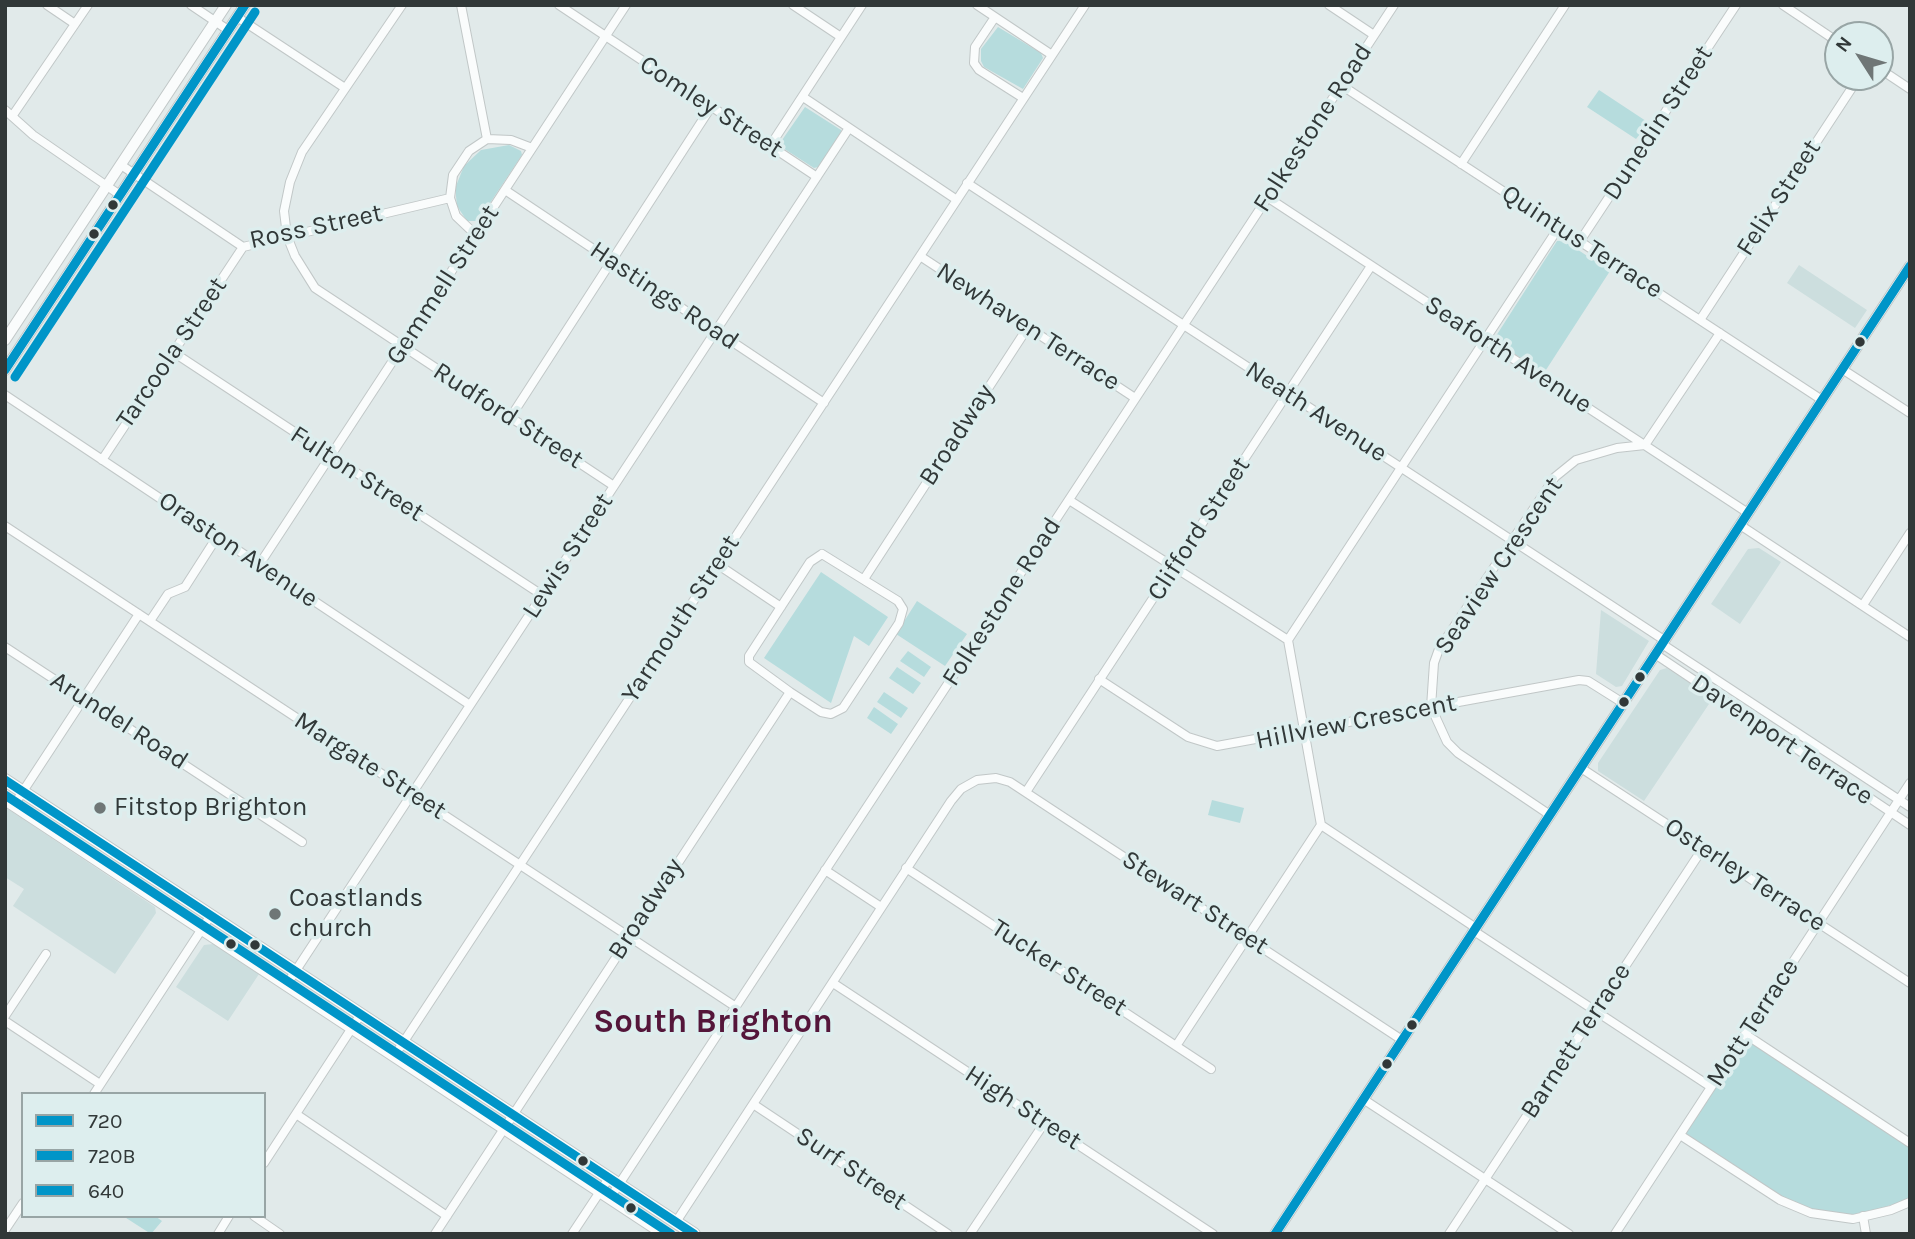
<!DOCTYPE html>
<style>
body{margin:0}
#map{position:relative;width:1915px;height:1239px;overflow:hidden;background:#e1eaea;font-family:Karla,sans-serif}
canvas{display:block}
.frame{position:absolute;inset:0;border:7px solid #313838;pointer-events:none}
.legend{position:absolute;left:21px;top:1092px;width:245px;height:126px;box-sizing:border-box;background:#dee;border:2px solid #98a5a5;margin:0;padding:9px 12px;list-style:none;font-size:21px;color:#313838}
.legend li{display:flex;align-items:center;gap:14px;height:35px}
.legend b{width:35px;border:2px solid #98a5a5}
.north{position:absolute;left:1824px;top:21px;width:70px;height:70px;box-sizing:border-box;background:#dee;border:2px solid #98a5a5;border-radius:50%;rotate:307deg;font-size:19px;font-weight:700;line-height:28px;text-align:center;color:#313838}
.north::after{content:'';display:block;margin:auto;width:24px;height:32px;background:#6f7676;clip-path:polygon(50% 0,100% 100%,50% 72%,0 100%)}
</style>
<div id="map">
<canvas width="1915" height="1239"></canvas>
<div class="frame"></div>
<ul class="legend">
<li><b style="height:9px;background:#0095c8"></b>720</li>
<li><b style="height:9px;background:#0095c8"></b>720B</li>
<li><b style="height:9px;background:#0095c8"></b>640</li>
</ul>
<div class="north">N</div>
</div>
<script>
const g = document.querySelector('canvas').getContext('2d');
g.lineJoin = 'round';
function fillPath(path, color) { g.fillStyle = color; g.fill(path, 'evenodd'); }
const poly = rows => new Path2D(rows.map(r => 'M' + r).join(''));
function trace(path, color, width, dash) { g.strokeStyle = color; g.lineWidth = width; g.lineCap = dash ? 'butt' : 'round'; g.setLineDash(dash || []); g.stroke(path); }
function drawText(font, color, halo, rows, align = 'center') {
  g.font = font + ' Karla,sans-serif'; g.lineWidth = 7; g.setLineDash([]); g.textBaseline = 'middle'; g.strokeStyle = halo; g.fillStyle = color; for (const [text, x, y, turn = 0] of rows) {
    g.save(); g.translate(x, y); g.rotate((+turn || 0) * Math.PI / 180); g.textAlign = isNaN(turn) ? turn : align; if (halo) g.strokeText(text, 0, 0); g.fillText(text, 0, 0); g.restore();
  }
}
const built = poly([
 [1799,265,1867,310,1855,328,1787,283],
 [1759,548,1781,562,1740,624,1711,604,1748,549],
 [1601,610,1649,641,1622,686,1616,687,1596,674],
 [1667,668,1713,698,1644,801,1598,771,1598,763,1660,670],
 [5,807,155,907,156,913,115,974,13,906,24,889,5,877],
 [213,944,259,974,228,1021,176,987,204,945]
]);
const green = poly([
 [998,27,1041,53,1043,58,1023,89,984,67,981,61,981,49],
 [1599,90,1649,123,1636,139,1587,107],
 [805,107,841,130,842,133,818,167,814,168,783,148,780,143],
 [509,145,521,151,522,155,478,221,467,221,457,206,456,196,456,186,464,166,481,150],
 [1563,240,1610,271,1544,373,1498,343,1496,336,1557,241],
 [821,572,888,617,869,646,854,636,831,703,764,658],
 [917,601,967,634,945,666,896,634],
 [908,651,931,667,924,677,900,661],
 [897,667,921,683,913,694,889,678],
 [884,692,908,708,901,718,877,702],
 [874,707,898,724,891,734,867,718],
 [1212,800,1244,808,1240,823,1208,815],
 [1746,1037,1910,1145,1910,1199,1853,1217,1811,1212,1780,1198,1682,1134],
 [123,1216,155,1216,162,1221,151,1234]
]);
const minor = poly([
 [47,5,75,24],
 [191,5,228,30],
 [402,5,302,152,290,182,284,211,287,236,295,256,315,288,614,486],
 [461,5,487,139],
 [559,5,817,177],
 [793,5,841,37],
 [977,5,1052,55],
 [1329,5,1374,35],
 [1783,5,1838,42],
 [237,17,345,88],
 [995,17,975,47,974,63,979,70,1023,98],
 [1880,69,1910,89],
 [1341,85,1822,400],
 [803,97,957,200],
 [5,110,33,135,120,195],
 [13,115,88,5],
 [770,146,862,5],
 [1461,164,1565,5],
 [121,165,243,247,450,198],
 [967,183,1664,640],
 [505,190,824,403],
 [1267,197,1748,513],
 [476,235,456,216,450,198,453,175,469,151,487,139,511,140,532,148],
 [1580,241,1736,5],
 [920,256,1135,398],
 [1700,320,1859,77],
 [173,352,542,595],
 [1842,369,1910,413],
 [5,395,470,705],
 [510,418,711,107],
 [102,460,243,247],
 [1069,500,1288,640],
 [1740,525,1910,637],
 [5,526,736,1007],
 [822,554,898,601,903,609,899,623,843,708,831,714,821,712,790,692,749,662,749,656,810,562,822,554],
 [717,564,781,607],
 [259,565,626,5],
 [864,579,1028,327],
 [1863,605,1910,533],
 [150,621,168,594,185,587,217,537],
 [1662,644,1910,807],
 [5,647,302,842],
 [1655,654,1910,825],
 [1099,679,1188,737,1217,746,1579,680,1588,681,1623,703],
 [1581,768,1910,983],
 [1026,792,1371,266],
 [14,805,139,614],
 [1550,815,1458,753,1447,742,1431,707,1434,663,1439,649,1555,477,1576,460,1617,448,1645,445,1720,333],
 [906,868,1211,1069],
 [825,870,881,907],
 [1476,928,1321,825,1288,640,1559,227],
 [1474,931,1711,1087],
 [833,983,1213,1234],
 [287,984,849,128],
 [5,1016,46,954],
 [5,1021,100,1084],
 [1745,1034,1910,1143],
 [1176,1046,1321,825],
 [395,1055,1085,5],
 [94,1094,211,915],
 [1363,1099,1569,1234],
 [753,1104,948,1234],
 [296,1114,447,1216],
 [1680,1135,1780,1200,1811,1213,1853,1219,1891,1210,1910,1202],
 [264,1163,361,1014],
 [610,1198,1394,5],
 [254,1216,280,1234],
 [1863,1216,1866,1234],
 [676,1222,951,801,961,789,977,780,996,778,1010,782,1402,1040],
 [5,1230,23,1203],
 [218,1234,229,1216],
 [435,1234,790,692],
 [572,1234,609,1178],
 [970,1234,1045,1122],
 [1449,1234,1703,848],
 [1615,1234,1910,783]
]);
const secondary = poly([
 [5,340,226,5],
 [5,370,245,5],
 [1275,1234,1910,266]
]);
const primary = poly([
 [5,780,694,1234],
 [5,799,665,1234]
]);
const bus1 = poly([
 [5,370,245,5],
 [5,780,694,1234]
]);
const bus2 = poly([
 [15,377,255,12],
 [5,795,671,1234]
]);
const bus3 = poly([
 [1275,1234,1910,266]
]);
const markers = [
 [113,205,6,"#313838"],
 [94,234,6,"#313838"],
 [1860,342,6,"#313838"],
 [1640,677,6,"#313838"],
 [1624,702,6,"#313838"],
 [100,808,7,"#6f7676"],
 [275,914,7,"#6f7676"],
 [231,944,6,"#313838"],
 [255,945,6,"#313838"],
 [1412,1025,6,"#313838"],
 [1387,1064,6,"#313838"],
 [583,1161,6,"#313838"],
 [631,1208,6,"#313838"]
];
const streetNames = [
 ["Comley Street",711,107,33],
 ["Dunedin Street",1658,123,-57],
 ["Folkestone Road",1313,128,-57],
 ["Felix Street",1779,198,-57],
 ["Ross Street",316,227,-12],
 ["Quintus Terrace",1582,242,33],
 ["Gemmell Street",443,285,-57],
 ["Hastings Road",664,296,34],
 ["Newhaven Terrace",1028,327,33],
 ["Tarcoola Street",172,353,-56],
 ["Seaforth Avenue",1508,355,33],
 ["Neath Avenue",1316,412,33],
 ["Rudford Street",508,416,33],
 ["Broadway",957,435,-57],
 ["Fulton Street",357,474,33],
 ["Clifford Street",1199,529,-57],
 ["Oraston Avenue",238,550,34],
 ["Lewis Street",568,556,-57],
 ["Seaview Crescent",1499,566,-56],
 ["Folkestone Road",1002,602,-57],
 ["Yarmouth Street",681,619,-57],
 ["Arundel Road",119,721,33],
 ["Hillview Crescent",1356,722,-11],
 ["Davenport Terrace",1782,740,34],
 ["Margate Street",370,766,33],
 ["Osterley Terrace",1745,875,33],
 ["Stewart Street",1195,903,33],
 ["Broadway",646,909,-57],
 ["Tucker Street",1059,968,33],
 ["Mott Terrace",1753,1023,-57],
 ["Barnett Terrace",1576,1041,-57],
 ["High Street",1023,1108,33],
 ["Surf Street",851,1169,34]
];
const poiNames = [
 ["Fitstop Brighton",114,808],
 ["Coastlands",289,899],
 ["church",289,929]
];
const districtNames = [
 ["South Brighton",713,1023]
];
fillPath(built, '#ccdede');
fillPath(green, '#b6dcdd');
trace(minor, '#c1c7c7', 10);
trace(secondary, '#c1c7c7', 12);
trace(primary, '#c1c7c7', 14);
trace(minor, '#fafcfc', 8);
trace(secondary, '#fafcfc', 10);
trace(primary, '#fafcfc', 12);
trace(bus1, '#0095c8', 9);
trace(bus2, '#0095c8', 9);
trace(bus3, '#0095c8', 9);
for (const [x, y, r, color] of markers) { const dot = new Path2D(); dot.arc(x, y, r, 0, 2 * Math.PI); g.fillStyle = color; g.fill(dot); trace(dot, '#dee', 2.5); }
drawText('26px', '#313838', '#dee', streetNames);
drawText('26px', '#313838', '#dee', poiNames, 'left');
drawText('bold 33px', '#54163a', '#dee', districtNames);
</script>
